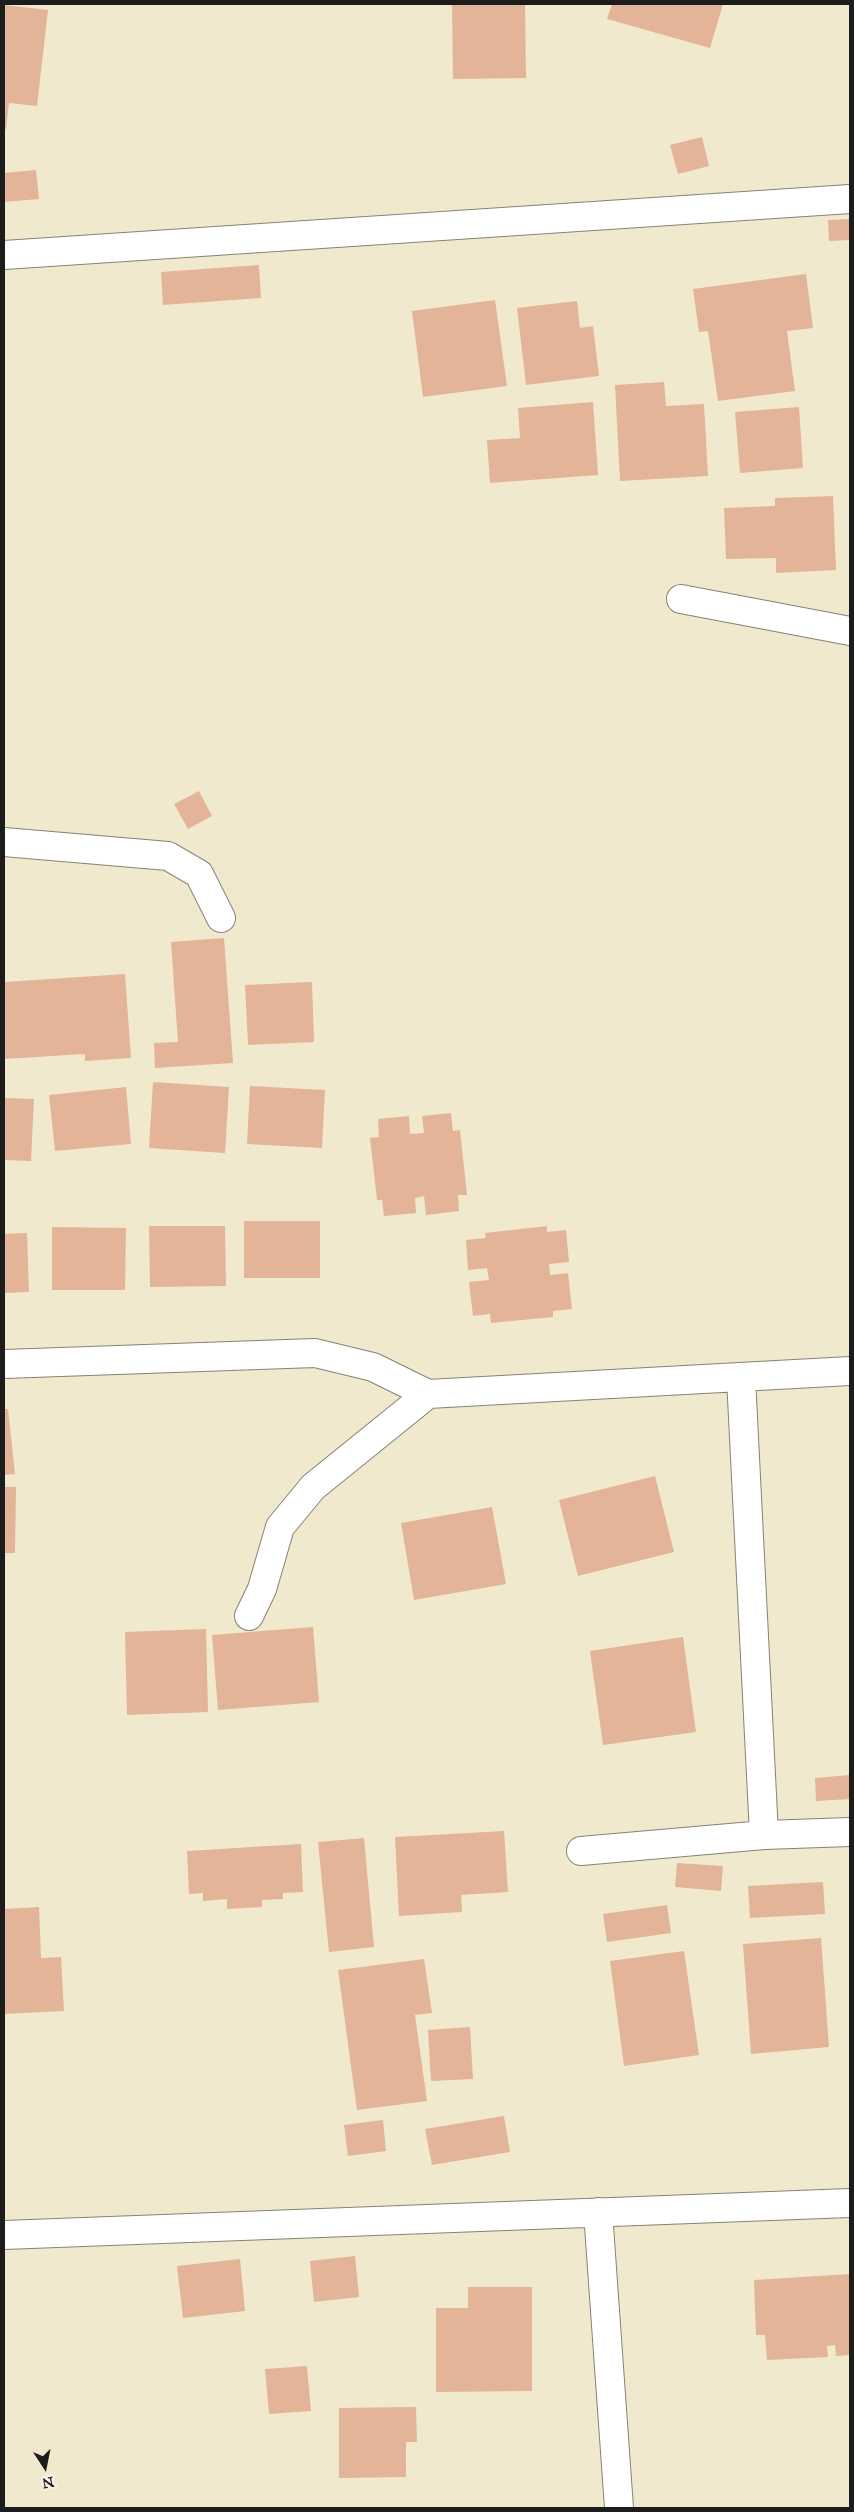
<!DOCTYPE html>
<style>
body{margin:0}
#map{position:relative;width:854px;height:2512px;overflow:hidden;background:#f1e9ce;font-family:"IM FELL Great Primer",serif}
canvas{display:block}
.frame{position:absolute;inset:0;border:5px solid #1c1c1c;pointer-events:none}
.north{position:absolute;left:20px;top:2442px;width:50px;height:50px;-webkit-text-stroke:4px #fcf5e5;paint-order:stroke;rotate:169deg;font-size:14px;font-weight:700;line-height:20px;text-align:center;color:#1c1c1c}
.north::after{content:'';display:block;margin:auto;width:18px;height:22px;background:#1c1c1c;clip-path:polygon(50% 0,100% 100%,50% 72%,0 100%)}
</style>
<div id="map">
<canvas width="854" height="2512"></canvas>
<div class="frame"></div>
<div class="north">N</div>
</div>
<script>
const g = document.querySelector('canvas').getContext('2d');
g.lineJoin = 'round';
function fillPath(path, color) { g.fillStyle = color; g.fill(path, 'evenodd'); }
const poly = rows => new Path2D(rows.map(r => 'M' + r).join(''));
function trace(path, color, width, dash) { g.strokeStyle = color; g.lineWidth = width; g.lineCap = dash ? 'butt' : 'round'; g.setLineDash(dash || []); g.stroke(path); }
const building = poly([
 [452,4,525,4,526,78,453,79],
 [612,4,723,4,710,48,607,19],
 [4,5,48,10,37,106,9,103,6,129,4,129],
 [702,137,709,166,678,174,670,145],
 [36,170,39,199,4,202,4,173],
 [850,219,850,240,829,241,828,220],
 [259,265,261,298,163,305,161,272],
 [806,274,813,328,787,331,795,391,718,401,708,331,699,332,693,289],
 [495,300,507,386,423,397,412,311],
 [577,301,580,328,593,326,599,376,526,385,517,308],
 [664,382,666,406,704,404,708,476,620,481,615,385],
 [593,402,598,475,490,483,487,440,520,438,518,408],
 [799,407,803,468,740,473,735,412],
 [833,496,836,570,776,573,776,558,726,559,724,508,775,506,775,498],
 [199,791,212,816,188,829,174,804],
 [224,938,233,1063,155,1068,154,1043,178,1042,171,942],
 [125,974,131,1058,85,1061,85,1054,4,1059,4,982],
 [312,982,314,1042,248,1045,245,985],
 [153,1082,229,1087,225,1153,149,1148],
 [250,1086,325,1090,322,1148,247,1144],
 [126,1087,131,1144,55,1151,49,1095],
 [4,1098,34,1099,31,1161,4,1160],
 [451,1113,453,1131,460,1130,467,1195,458,1195,459,1211,426,1215,424,1196,415,1198,416,1213,384,1216,382,1200,377,1200,370,1138,379,1137,378,1119,409,1116,410,1134,424,1133,422,1116],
 [244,1221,320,1221,320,1278,244,1278],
 [149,1226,225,1226,226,1286,150,1287],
 [547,1226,547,1232,566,1230,569,1262,549,1264,550,1275,568,1273,572,1309,553,1311,553,1317,491,1323,490,1314,473,1316,469,1282,489,1280,487,1268,468,1270,466,1240,486,1238,485,1233],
 [52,1227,126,1228,125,1290,52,1290],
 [27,1233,29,1292,4,1293,4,1234],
 [4,1409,8,1409,15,1474,4,1475],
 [655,1476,674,1552,578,1576,559,1500],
 [4,1487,16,1487,15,1553,4,1553],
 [492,1507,506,1584,414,1600,401,1523],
 [313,1627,319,1702,218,1710,212,1635],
 [206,1629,208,1712,127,1715,125,1632],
 [683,1637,696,1732,603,1745,590,1651],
 [850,1775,850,1799,816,1801,815,1778],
 [504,1831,508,1892,461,1895,462,1912,399,1916,395,1837],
 [364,1838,374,1947,329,1952,318,1842],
 [301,1844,303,1892,283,1893,283,1899,262,1900,262,1907,227,1909,227,1899,203,1901,203,1893,189,1894,187,1851],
 [677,1863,723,1866,721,1891,675,1887],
 [823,1882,825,1914,750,1918,748,1886],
 [667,1905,671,1933,607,1942,603,1914],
 [39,1907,41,1958,61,1957,64,2011,4,2014,4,1909],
 [821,1938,829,2047,751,2054,743,1944],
 [684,1951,699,2055,624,2066,610,1961],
 [424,1959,432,2013,415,2015,427,2101,357,2110,338,1970],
 [470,2027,473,2079,431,2081,428,2030],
 [504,2116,510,2152,432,2165,425,2129],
 [383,2120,386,2151,348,2156,344,2125],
 [355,2256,359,2297,314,2302,310,2261],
 [240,2259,245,2311,183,2318,177,2266],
 [850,2274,850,2355,836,2356,835,2345,827,2346,828,2357,767,2360,765,2335,756,2335,754,2280],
 [468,2287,532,2287,532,2391,436,2392,436,2308,468,2308],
 [307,2366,311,2411,269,2414,265,2369],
 [416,2407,417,2442,406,2442,406,2477,339,2478,339,2408]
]);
const street = poly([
 [4,255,850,199],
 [681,599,850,631],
 [4,842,168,856,199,874,221,918],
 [4,1364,315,1353,373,1367,428,1394,850,1371],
 [741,1378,764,1835],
 [249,1616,262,1589,280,1527,313,1487,428,1394],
 [581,1851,764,1835,850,1832],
 [598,2212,619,2508],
 [4,2235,850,2203]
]);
fillPath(building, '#e3b498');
trace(street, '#868275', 30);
trace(street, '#fff', 28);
</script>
